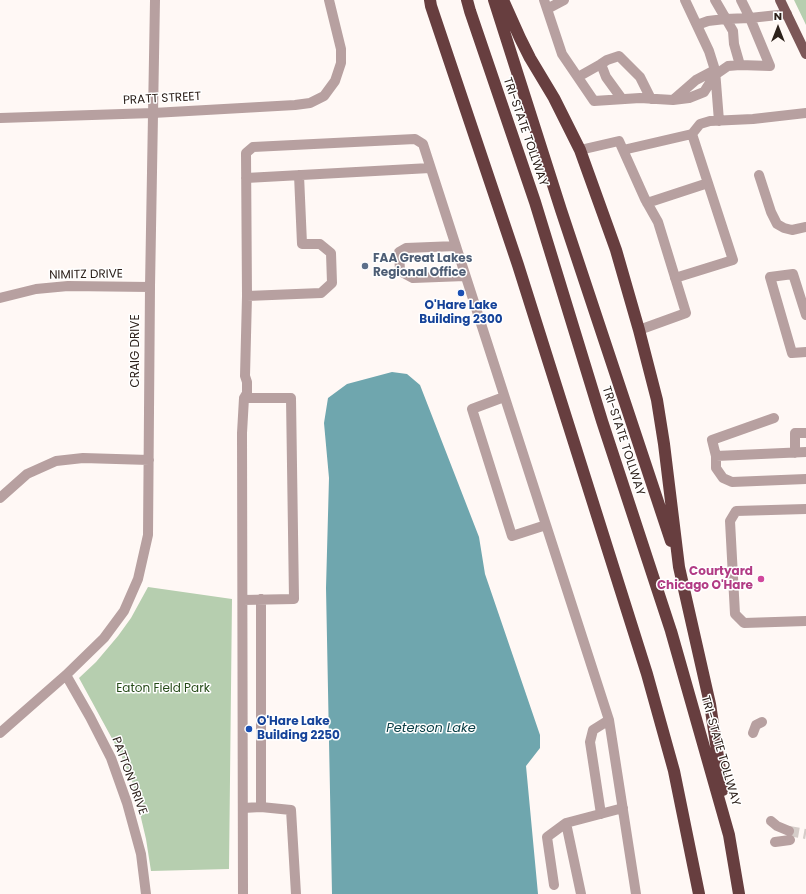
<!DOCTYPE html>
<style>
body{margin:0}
#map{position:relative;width:806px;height:894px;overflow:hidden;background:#fff8f5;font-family:Poppins,sans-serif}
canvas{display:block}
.north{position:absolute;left:758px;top:8px;width:40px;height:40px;-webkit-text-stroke:3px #fff;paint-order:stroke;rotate:0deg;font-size:11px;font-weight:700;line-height:16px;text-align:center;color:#2d211b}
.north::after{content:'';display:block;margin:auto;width:14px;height:18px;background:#2d211b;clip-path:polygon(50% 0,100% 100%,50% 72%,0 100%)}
</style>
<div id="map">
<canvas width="806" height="894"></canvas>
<div class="north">N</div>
</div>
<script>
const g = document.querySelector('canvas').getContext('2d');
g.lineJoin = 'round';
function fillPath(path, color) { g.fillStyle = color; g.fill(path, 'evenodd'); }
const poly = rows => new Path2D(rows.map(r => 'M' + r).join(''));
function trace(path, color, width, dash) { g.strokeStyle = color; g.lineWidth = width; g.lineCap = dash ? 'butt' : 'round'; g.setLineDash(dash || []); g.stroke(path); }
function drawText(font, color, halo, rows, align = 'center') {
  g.font = font + ' Poppins,sans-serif'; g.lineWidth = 3; g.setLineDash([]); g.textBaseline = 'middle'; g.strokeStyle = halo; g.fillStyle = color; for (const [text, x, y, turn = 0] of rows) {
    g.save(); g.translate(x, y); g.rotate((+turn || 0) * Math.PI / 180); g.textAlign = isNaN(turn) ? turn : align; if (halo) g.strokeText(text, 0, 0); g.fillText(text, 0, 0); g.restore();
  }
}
const green = poly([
 [794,0,806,0,806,25],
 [148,587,232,599,229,869,151,871,146,839,133,784,121,755,79,678,96,662,118,636,131,618]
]);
const water = poly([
 [392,372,407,374,420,385,479,537,485,574,540,735,540,748,526,766,538,894,332,894,326,588,329,478,324,423,328,398,347,384]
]);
const minorTunnel = poly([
 [789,831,806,834]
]);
const minor = poly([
 [544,0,562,54,594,101,640,98,673,100],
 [685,0,709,51,715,70,719,121],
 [715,0,733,31,734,44,740,65],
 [547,9,564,0],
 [697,25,708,21,725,19,750,18,787,14],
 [715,70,696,80,673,100,689,98,704,92,715,75,728,66,740,65,770,66,750,18,741,0],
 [578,77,601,64],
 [622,99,606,77,601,64,607,60,619,56,640,77,651,99],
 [0,118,153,113,295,105,310,103,324,96,335,81,341,63,341,49,329,0],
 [692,134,700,124,710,121,753,119,806,113],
 [580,150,619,141,645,199,658,222,686,313,639,330],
 [623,150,692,134,733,260,675,278],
 [759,175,771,212,777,224,784,228,792,230,806,227],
 [246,178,430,168],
 [647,203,708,183],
 [456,246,406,248,399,252,400,271,413,278,465,276],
 [247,296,321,293,332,283,331,253,320,244,302,244,299,175],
 [0,298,36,289,68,286,150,287],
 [806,315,793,274,770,277,792,353,806,352],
 [504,397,472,409,512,536,546,525],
 [806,452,716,456,716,468,723,478,732,482,806,479],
 [795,453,795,433,806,433],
 [716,456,712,440,774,418],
 [0,498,27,474,56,461,83,458,149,460],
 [806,509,736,511,730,521,735,614,744,623,806,621],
 [243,600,294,599,291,398,244,398],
 [66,675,90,717,111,758,127,803,141,854,146,894],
 [0,733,66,675,104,638,124,611,138,579,148,535,150,287,155,0],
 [753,733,756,725,762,722],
 [261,807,261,599],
 [243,808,261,807,291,810,296,894],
 [601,814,590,742,593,730,609,720],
 [771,821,777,826,789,831],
 [775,842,790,840],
 [554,885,547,837,566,823],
 [243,894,242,433,244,398,247,393,247,382,245,376,247,296,246,153,253,147,415,139,423,144,609,720,636,894],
 [581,894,566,823,623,808]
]);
const major = poly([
 [780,0,806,54]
]);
const highway = poly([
 [430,0,431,6,518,265,647,674,674,771,699,894],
 [467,0,470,11,535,202,602,421,671,631,729,835,739,894],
 [494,0,561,210,671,541],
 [503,0,520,38,530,58,554,98,580,150,616,250,639,330,657,400,664,444,679,567,710,704,723,790]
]);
const markers = [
 [365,266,4,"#5c6f8a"],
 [461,293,4,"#1a4fb4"],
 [761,579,4,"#d1479c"],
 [249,729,4,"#1a4fb4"]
];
const streetNames = [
 ["PRATT STREET",162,99,-3],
 ["TRI-STATE TOLLWAY",525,132,71],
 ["NIMITZ DRIVE",86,275,-1],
 ["CRAIG DRIVE",136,351,-90],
 ["TRI-STATE TOLLWAY",623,441,72],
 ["TRI-STATE TOLLWAY",720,751,74],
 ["PATTON DRIVE",129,776,70]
];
const serviceNames = [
 ["FAA Great Lakes",373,259],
 ["Regional Office",373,273]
];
const transitNames = [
 ["O'Hare Lake",461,306],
 ["Building 2300",461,320],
 ["O'Hare Lake",257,722,"left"],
 ["Building 2250",257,736,"left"]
];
const hotelNames = [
 ["Courtyard",753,572],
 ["Chicago O'Hare",753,586]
];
const parkNames = [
 ["Eaton Field Park",163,689]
];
const waterNames = [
 ["Peterson Lake",431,729]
];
fillPath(green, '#b6ceaf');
fillPath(water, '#6fa6ae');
trace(minorTunnel, '#d5cdc9', 10, [10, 5]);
trace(minor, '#b7a0a0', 10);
trace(major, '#7c5758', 10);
trace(highway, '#673e3f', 12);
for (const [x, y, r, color] of markers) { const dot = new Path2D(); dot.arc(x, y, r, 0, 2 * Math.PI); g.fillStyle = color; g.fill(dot); trace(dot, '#fff', 1.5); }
drawText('12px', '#2d211b', '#fff', streetNames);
drawText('bold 12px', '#4e5e75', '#fff', serviceNames, 'left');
drawText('bold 12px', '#164399', '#fff', transitNames);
drawText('bold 12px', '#b23c85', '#fff', hotelNames, 'right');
drawText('12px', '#264b19', '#fff', parkNames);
drawText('italic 13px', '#0c4047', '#fff', waterNames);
</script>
